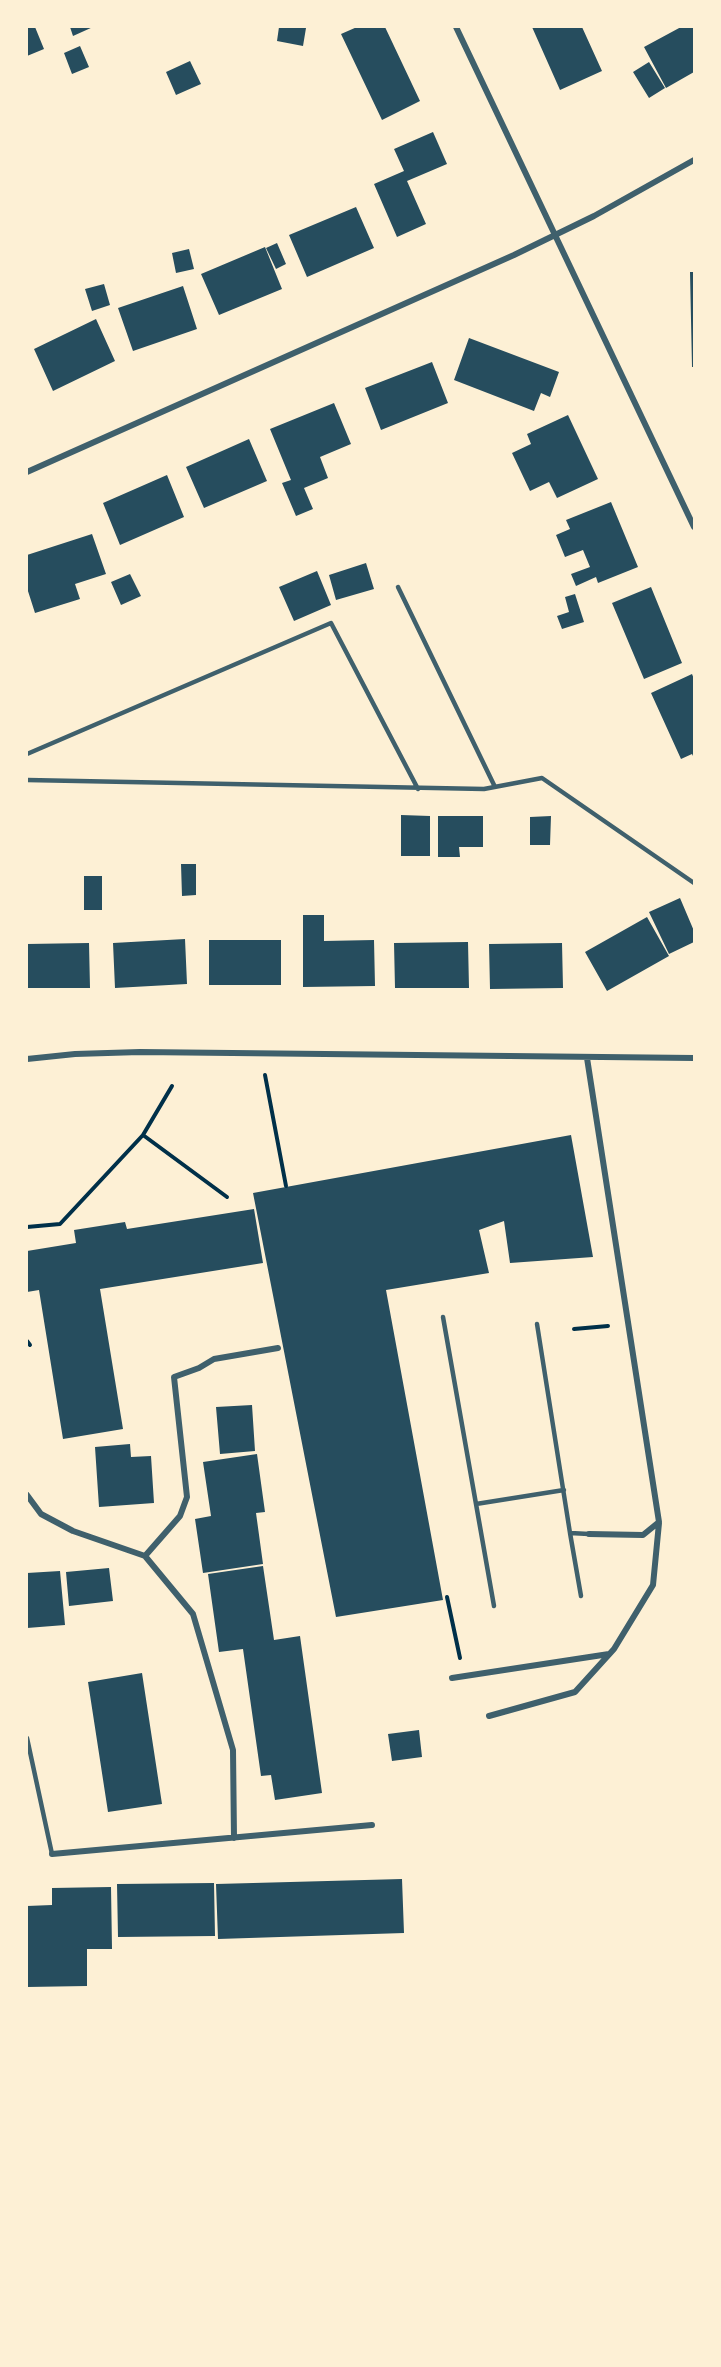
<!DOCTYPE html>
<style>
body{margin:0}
#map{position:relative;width:721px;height:2367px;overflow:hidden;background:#fdf0d5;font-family:"Alegreya Sans",sans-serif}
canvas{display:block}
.frame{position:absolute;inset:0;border:28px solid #fdf0d5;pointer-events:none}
</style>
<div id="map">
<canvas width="721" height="2367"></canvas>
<div class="frame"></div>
</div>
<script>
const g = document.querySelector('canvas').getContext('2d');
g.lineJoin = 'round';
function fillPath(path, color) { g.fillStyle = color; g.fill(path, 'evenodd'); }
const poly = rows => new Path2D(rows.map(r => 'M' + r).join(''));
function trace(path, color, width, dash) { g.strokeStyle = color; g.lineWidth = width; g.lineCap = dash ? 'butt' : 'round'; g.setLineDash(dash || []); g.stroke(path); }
const building = poly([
 [27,27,35,27,44,49,27,56],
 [70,27,93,27,73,36],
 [279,27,306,28,303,46,277,41],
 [357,27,385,27,420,101,382,120,341,34],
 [532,27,582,27,602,71,560,90],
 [681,27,694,27,694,72,666,88,644,47],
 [80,46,89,67,72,74,64,53],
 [190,61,201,84,176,95,166,72],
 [649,62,665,88,649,98,633,72],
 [433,132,447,164,407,181,426,224,397,237,374,184,404,171,394,149],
 [356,207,374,248,307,277,289,235],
 [277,243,286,264,276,269,266,248],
 [265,247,282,289,219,315,201,274],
 [189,249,194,269,176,273,172,253],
 [690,272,694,272,694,367,692,367],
 [104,284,110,305,92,311,85,289],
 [183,286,197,329,133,351,118,308],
 [96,319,115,361,53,391,34,349],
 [469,338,559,372,550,397,541,393,534,411,454,380],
 [432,362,448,403,381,430,365,388],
 [334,403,351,444,320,457,328,478,304,488,313,509,296,516,282,483,291,480,270,429],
 [568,415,598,479,557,498,549,482,530,491,512,453,531,444,527,434],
 [249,439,267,481,204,508,186,467],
 [167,475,184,517,120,545,103,503],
 [611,502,638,567,598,583,596,577,576,586,571,574,590,567,583,550,565,557,556,535,570,529,566,520],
 [92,534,106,574,75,584,80,599,35,613,27,588,27,555],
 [366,563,374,589,336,600,329,575],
 [317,571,331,605,294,621,279,587],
 [130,574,141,596,121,605,111,582],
 [651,587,682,663,644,679,612,603],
 [575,594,584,622,562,629,557,616,569,612,565,597],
 [692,674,694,679,694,758,692,754,681,759,651,693],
 [401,815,430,816,430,856,401,856],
 [438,816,483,816,483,847,459,847,460,857,438,857],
 [551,816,550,845,530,845,530,817],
 [181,864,196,864,196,895,182,896],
 [84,876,102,876,102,910,84,910],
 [680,898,694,931,694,942,669,954,649,912],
 [303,915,324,915,324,941,374,940,375,986,303,987],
 [647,917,669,956,607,991,585,952],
 [185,939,187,984,115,988,113,943],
 [209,940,281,940,281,985,209,985],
 [468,942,469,988,395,988,394,943],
 [89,943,90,988,27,988,27,944],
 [562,943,563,988,490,989,489,944],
 [571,1135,593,1257,510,1263,504,1221,479,1230,489,1273,386,1290,443,1600,336,1617,253,1193],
 [254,1209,263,1263,100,1289,123,1429,63,1439,39,1290,27,1292,27,1251,76,1243,74,1230,125,1222,127,1229],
 [252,1405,255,1451,220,1454,216,1407],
 [130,1444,131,1457,151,1456,154,1503,99,1507,95,1447],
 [257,1454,265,1512,256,1513,263,1564,203,1573,195,1519,211,1516,203,1462],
 [263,1566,274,1640,300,1636,322,1793,275,1800,271,1775,261,1776,243,1649,219,1652,208,1574],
 [109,1568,113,1601,69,1606,66,1572],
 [60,1571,65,1625,27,1628,27,1573],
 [142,1673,162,1804,108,1812,88,1682],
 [419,1730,422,1757,392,1761,388,1734],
 [402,1879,404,1933,218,1939,216,1884],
 [214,1883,215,1936,118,1937,117,1884],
 [111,1887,112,1949,87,1949,87,1986,27,1987,27,1906,52,1905,52,1888]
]);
const path = poly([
 [265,1075,286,1186],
 [172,1086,143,1135,227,1197],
 [27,1227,60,1224,143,1135],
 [574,1329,608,1326],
 [27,1341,30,1345],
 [447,1597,460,1658]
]);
const service = poly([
 [398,587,495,787],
 [27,754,331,623,418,789],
 [27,780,484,789,542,778,694,883],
 [443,1317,476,1504],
 [537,1324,570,1533,589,1534],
 [570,1533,581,1596],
 [494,1606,476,1504,564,1490],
 [27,1738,52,1854]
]);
const minor = poly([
 [456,27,694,527],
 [27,472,514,255,594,216,694,160],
 [587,1058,659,1522,643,1535,589,1534],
 [27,1059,75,1054,140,1052,694,1058],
 [27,1495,41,1514,73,1531,145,1556,193,1614,233,1750,234,1838],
 [145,1556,180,1516,187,1497,174,1377,199,1368,214,1359,278,1348],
 [452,1678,609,1654],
 [489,1716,575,1692,614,1649,653,1585,659,1523],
 [52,1854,372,1825]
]);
fillPath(building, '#264d5e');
trace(path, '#003049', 4);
trace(service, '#3f606c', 4.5);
trace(minor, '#3f606c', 6);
</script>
